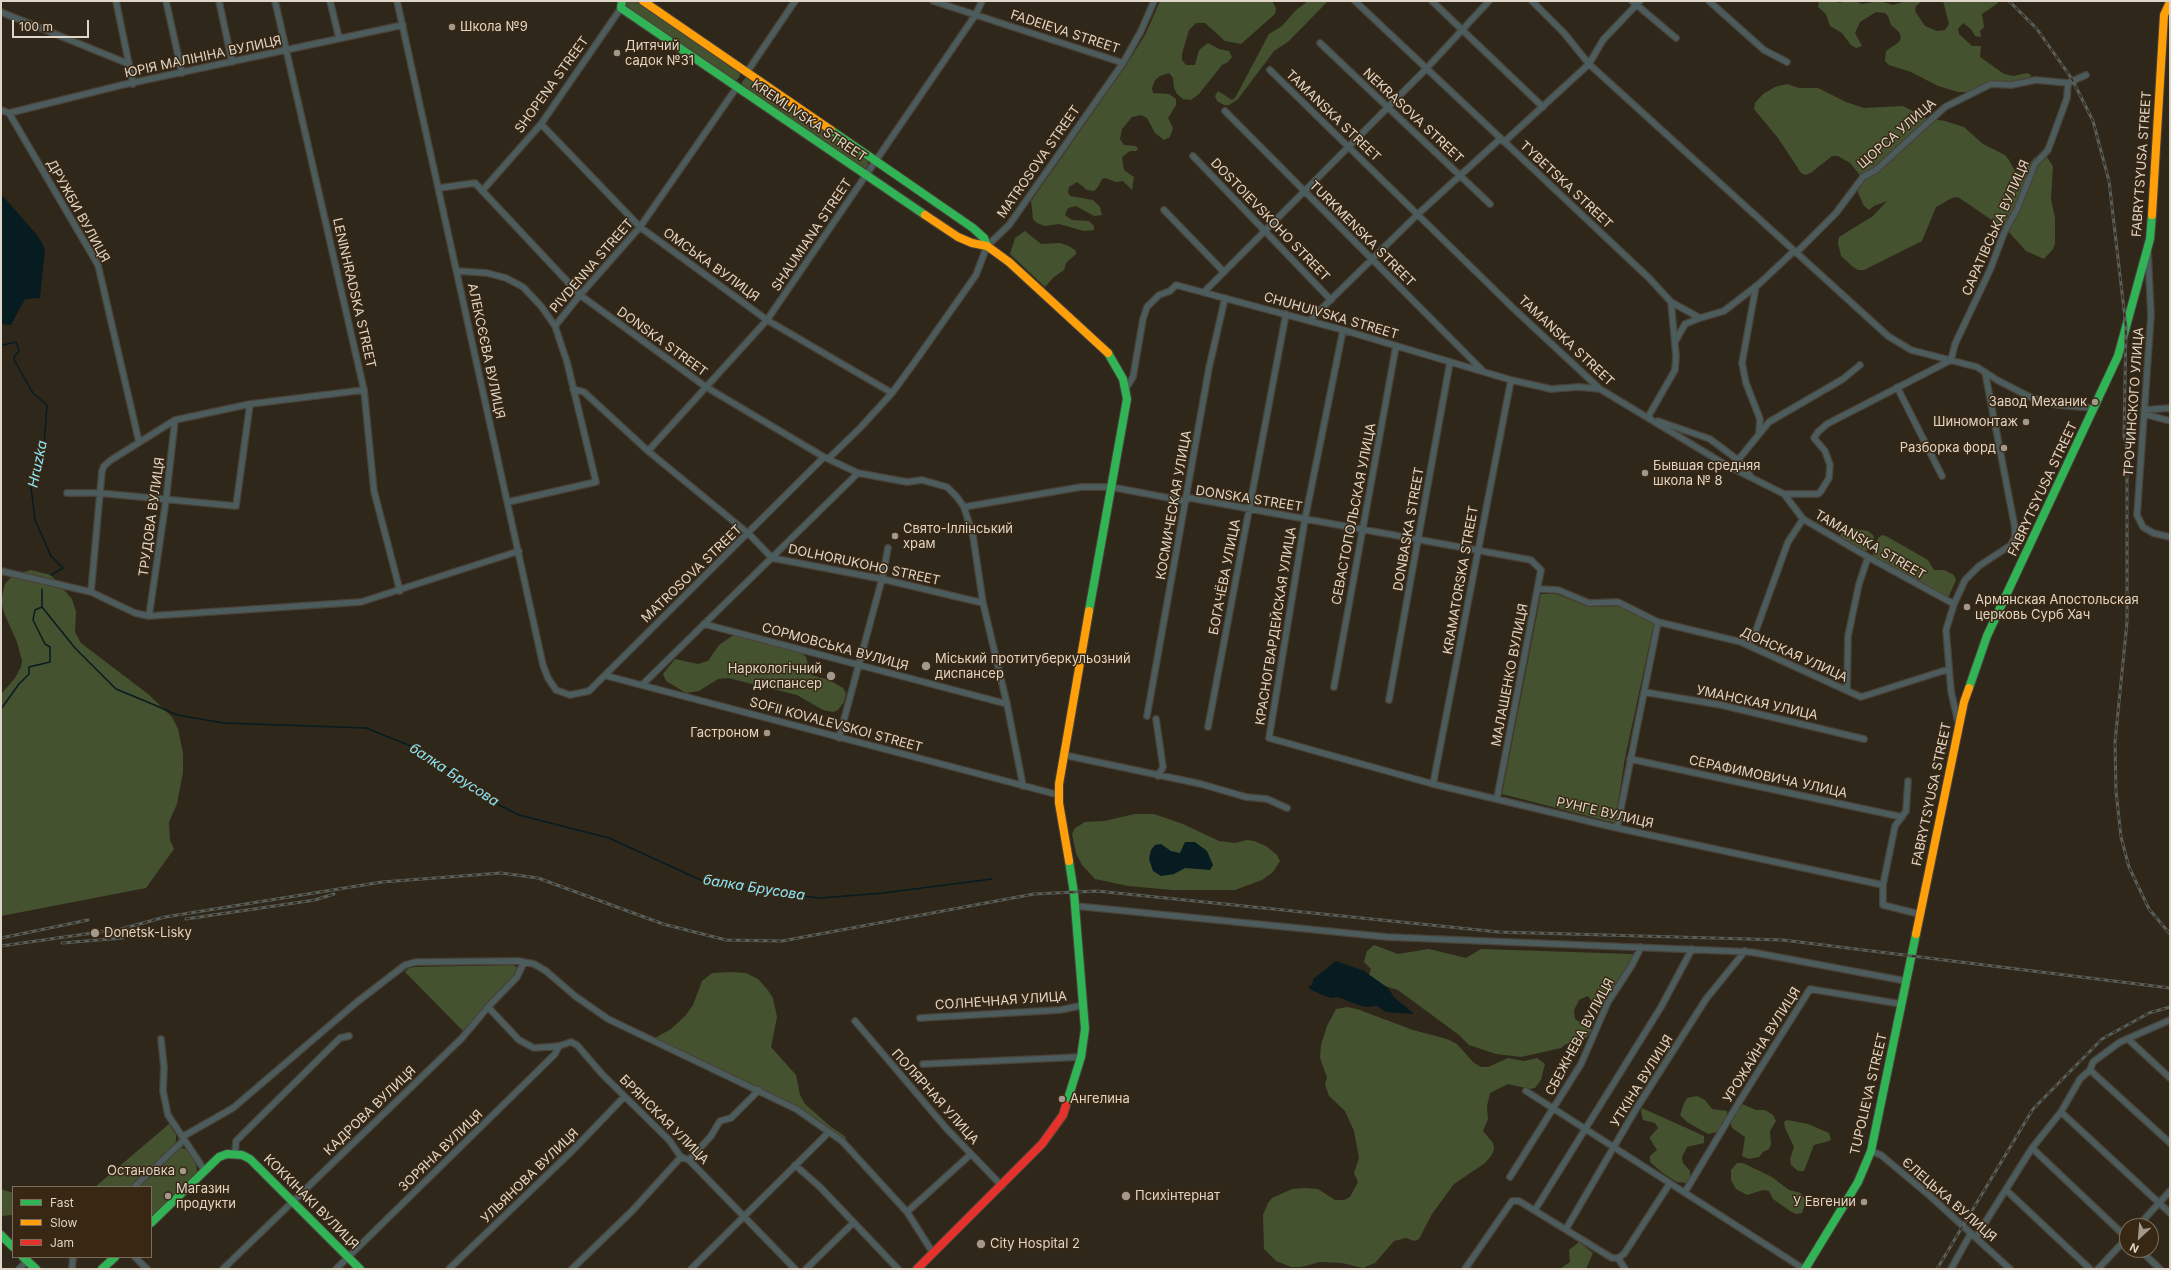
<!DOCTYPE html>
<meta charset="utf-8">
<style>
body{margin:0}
#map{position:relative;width:2171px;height:1270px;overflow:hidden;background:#30271b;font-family:Inter,sans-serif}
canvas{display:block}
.frame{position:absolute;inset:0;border:2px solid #dfd5c8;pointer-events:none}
.legend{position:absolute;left:12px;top:1186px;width:140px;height:72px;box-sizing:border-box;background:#382813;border:1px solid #7b6d5b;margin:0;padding:5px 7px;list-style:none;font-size:12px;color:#dfd5c8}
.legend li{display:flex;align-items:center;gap:8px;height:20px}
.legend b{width:20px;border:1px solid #7b6d5b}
.north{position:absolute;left:2119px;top:1218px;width:40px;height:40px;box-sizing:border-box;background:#382813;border:1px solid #7b6d5b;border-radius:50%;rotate:206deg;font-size:11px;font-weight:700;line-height:16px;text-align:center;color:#dfd5c8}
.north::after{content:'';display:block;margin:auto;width:14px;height:18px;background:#a2988b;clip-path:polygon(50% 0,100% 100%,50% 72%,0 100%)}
.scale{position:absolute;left:12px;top:20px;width:77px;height:18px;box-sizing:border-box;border:2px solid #dfd5c8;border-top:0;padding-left:5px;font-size:12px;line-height:14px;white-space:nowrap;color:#dfd5c8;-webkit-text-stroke:3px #382813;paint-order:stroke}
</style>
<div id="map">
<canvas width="2171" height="1270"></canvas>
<div class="frame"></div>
<ul class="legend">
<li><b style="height:5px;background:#30b455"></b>Fast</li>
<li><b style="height:5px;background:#ff9f0a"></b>Slow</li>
<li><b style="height:5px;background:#e5322d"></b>Jam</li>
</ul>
<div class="north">N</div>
<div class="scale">100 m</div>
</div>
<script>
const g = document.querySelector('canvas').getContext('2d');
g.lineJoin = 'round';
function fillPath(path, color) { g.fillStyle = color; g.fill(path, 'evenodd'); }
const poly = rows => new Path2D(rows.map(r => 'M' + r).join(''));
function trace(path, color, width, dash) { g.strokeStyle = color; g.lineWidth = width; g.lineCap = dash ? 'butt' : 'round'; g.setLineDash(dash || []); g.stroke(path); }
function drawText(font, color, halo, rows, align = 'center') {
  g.font = font + ' Inter,sans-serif'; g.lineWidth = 3; g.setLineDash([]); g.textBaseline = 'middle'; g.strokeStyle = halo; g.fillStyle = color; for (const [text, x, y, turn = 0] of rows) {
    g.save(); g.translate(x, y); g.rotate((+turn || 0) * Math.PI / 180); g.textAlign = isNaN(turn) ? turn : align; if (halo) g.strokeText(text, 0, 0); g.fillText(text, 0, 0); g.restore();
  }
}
const green = poly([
 [627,1,636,1,739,71,740,76,737,80,733,79,626,7],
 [1160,1,1272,1,1276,8,1275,14,1241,44,1225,41,1205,23,1196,23,1189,30,1182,54,1182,60,1186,65,1195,65,1199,50,1208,43,1219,49,1229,51,1232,57,1228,62,1222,65,1199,94,1191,100,1183,99,1177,94,1174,88,1173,78,1169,73,1160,76,1155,80,1152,88,1153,93,1169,94,1176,99,1176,105,1168,118,1173,128,1170,137,1164,140,1155,133,1147,118,1141,115,1132,117,1122,129,1120,139,1124,145,1136,146,1138,149,1136,151,1130,151,1122,157,1124,170,1134,177,1132,190,1123,181,1116,182,1105,178,1102,179,1098,187,1094,191,1087,190,1077,182,1069,187,1068,192,1070,196,1093,200,1100,207,1102,215,1094,216,1076,206,1068,208,1065,215,1072,220,1089,221,1094,226,1094,230,1084,231,1059,224,1045,226,1037,223,1033,219,1031,201,1125,67,1145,35],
 [1308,1,1328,1,1289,41,1274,51,1238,99,1229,105,1224,105,1217,101,1215,96,1218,91,1232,100,1235,98,1269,34,1282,26,1296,10],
 [1819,1,1834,1,1840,3,1845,1,1855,1,1862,4,1880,1,1893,5,1905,1,1922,1,1916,6,1915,11,1925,26,1937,31,1945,30,1949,24,1943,1,1996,1,1998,3,1982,14,1984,27,1980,31,1981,37,1975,36,1971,29,1963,23,1958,29,1959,34,1972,46,1981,46,1980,57,2004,74,2014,76,2027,73,2031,75,2031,78,2011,82,1992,81,1968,92,1958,92,1938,86,1911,72,1889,65,1885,61,1886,51,1899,42,1901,37,1899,32,1891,25,1888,16,1885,13,1876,12,1860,22,1855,33,1862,46,1856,48,1851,45,1842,33,1830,26,1826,14,1818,7],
 [746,77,868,160,868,166,864,169,742,86,742,82],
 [1787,84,1799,88,1818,88,1846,102,1864,108,1903,106,1926,118,1945,121,1964,127,1983,144,2005,155,2009,160,2015,171,2022,173,2034,158,2040,155,2046,156,2053,166,2051,199,2055,218,2055,243,2053,249,2044,259,2026,251,2008,231,1958,197,1952,198,1936,207,1922,241,1864,270,1858,270,1852,266,1841,256,1838,243,1839,237,1873,216,1887,201,1874,206,1869,210,1864,206,1858,193,1859,174,1850,163,1838,156,1832,156,1812,172,1806,175,1801,173,1778,138,1754,109,1755,103,1763,94,1775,87],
 [1025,231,1041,244,1060,243,1069,246,1076,251,1076,254,1066,263,1064,270,1054,277,1045,287,1010,254,1015,238],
 [1855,529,1868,531,1873,535,1874,538,1866,552,1861,551,1839,537,1843,531],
 [1882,535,1886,536,1928,560,1934,570,1944,570,1954,575,1956,580,1949,596,1946,597,1872,557,1878,538],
 [31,570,51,575,72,599,76,612,75,632,81,643,148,694,172,717,178,729,183,753,183,772,177,804,169,822,170,840,174,849,146,888,1,916,1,694,15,678,21,667,22,661,17,642,4,613,1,600,5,584,13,575],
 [1541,594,1556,594,1589,607,1618,606,1654,623,1625,758,1615,823,1502,794],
 [732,636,738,636,801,652,806,657,811,675,829,680,843,688,846,693,844,702,838,710,833,712,823,710,797,695,728,678,718,679,699,691,686,693,666,681,663,674,675,659,698,664,708,661,719,645],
 [1135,814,1154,814,1183,824,1219,841,1235,843,1247,840,1254,841,1266,846,1277,855,1280,861,1273,872,1262,880,1235,890,1173,890,1128,886,1095,879,1082,865,1076,853,1072,834,1075,828,1085,822,1104,821],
 [1374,945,1398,954,1429,949,1466,958,1481,949,1632,954,1637,957,1627,974,1605,997,1608,1002,1601,1005,1594,1004,1588,996,1579,1000,1574,1010,1575,1019,1592,1030,1587,1037,1579,1042,1566,1044,1561,1048,1521,1057,1496,1054,1469,1045,1459,1035,1398,990,1385,986,1369,975,1371,969,1364,962,1367,951],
 [513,965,518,968,515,977,463,1031,405,972,409,968,415,967],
 [732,972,746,973,758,979,767,989,773,998,777,1017,771,1047,796,1075,800,1095,805,1104,830,1126,846,1137,845,1140,798,1108,782,1099,653,1039,671,1029,686,1015,693,1005,702,981,712,973],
 [1347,1007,1357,1009,1413,1030,1447,1039,1457,1044,1473,1062,1481,1067,1488,1067,1508,1058,1524,1061,1537,1058,1545,1064,1541,1080,1535,1088,1530,1089,1508,1084,1490,1093,1487,1106,1488,1119,1483,1131,1493,1143,1494,1150,1491,1156,1485,1163,1454,1184,1432,1214,1419,1239,1414,1241,1406,1238,1394,1241,1375,1263,1363,1268,1342,1263,1320,1262,1301,1267,1291,1267,1276,1261,1264,1249,1263,1215,1268,1203,1272,1198,1292,1189,1305,1188,1318,1189,1335,1200,1344,1200,1350,1197,1358,1182,1354,1173,1359,1158,1354,1131,1345,1111,1329,1096,1325,1085,1327,1077,1320,1058,1321,1045,1327,1026,1336,1009],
 [1697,1096,1705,1100,1712,1109,1727,1111,1727,1116,1717,1132,1708,1134,1687,1122,1680,1115,1684,1103,1687,1098],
 [1742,1104,1756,1110,1765,1110,1773,1115,1776,1121,1770,1131,1771,1144,1769,1149,1763,1152,1759,1157,1749,1159,1742,1156,1745,1137,1732,1128,1730,1121,1737,1107],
 [1642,1108,1704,1136,1704,1143,1687,1147,1682,1157,1683,1163,1690,1171,1690,1178,1686,1183,1677,1182,1664,1174,1650,1162,1650,1156,1657,1150,1650,1139,1650,1137,1658,1128,1655,1123,1643,1120,1641,1111],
 [1787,1120,1808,1124,1829,1133,1831,1139,1829,1141,1814,1145,1804,1171,1798,1171,1791,1165,1790,1159,1794,1147,1785,1128,1784,1122],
 [169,1124,176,1135,176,1141,173,1147,132,1187,95,1187],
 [182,1148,188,1150,196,1164,197,1172,151,1218,151,1187,139,1187,175,1152],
 [1737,1163,1743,1163,1772,1177,1789,1190,1801,1193,1806,1201,1802,1213,1796,1214,1790,1211,1773,1199,1769,1191,1763,1190,1747,1195,1736,1189,1731,1180,1731,1170],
 [1,1189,13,1193,13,1215,1,1216],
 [1579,1242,1593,1253,1586,1269,1560,1269,1570,1262,1569,1250]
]);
const water = poly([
 [1,194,38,236,45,249,40,298,25,299,11,325,1,324],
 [1185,842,1195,842,1207,851,1213,865,1210,870,1185,868,1174,874,1161,876,1153,871,1149,859,1151,850,1155,845,1161,844,1171,851,1180,853],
 [1336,961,1364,971,1388,988,1394,997,1414,1014,1386,1012,1377,1006,1367,1007,1358,1005,1338,997,1332,998,1322,995,1310,989,1309,986,1312,985,1313,979]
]);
const stream = poly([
 [1,344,3,345,16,342,19,350,18,353,15,355,14,360,33,393,47,405,44,446,31,487,35,520,51,556,63,568,51,575],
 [42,607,75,648,116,689,157,706,177,715,224,723,366,728,416,748,450,770,487,799,519,815,609,838,705,882,763,892,821,898,883,893,992,879],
 [1,709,19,684,29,674,29,667,50,662,50,647,45,644,33,620,35,610,42,607,42,589]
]);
const street = poly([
 [116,1,133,84],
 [166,1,182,73],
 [219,1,232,62],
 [275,1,364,390,374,491,400,591],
 [330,1,339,38],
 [397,1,543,665,548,678,556,690,570,695,589,691,824,457],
 [933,1,1123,63],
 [1355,1,1649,278,1671,302,1676,356,1675,370,1648,417,1650,418],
 [1432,1,1543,107],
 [1532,1,1564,33,1589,64,1888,336,1911,350,1977,367,1997,380,2032,398,2057,405,2093,408],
 [1632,1,1676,38],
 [1709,1,1764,50,1787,62],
 [1,12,129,64],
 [1320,43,1490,204],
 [1270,70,1513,308,1600,389,1726,465,1784,494,1803,519,1868,557,1954,604],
 [747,72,795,1],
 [1,110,9,113],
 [1225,111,1482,370],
 [9,113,122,85,403,25],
 [9,113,98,265,139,442],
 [541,124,640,227,767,320,892,393],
 [1504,142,1589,64,1603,40,1640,1],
 [1193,156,1331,300],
 [439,188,475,183,580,295,706,387,824,457,858,473,907,482,922,480,947,487,957,497,964,507,973,536,983,603,1007,704,1023,786],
 [482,191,541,124,621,8],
 [1164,210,1223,271],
 [2148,252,2151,315,2137,515,2143,527,2153,533,2170,537],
 [1796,253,1836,213,1863,177,1876,170,1945,107,1991,84,2011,85,2036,80,2068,83,2086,75],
 [458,271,487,273,506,278,523,287,541,306,555,326,567,362,596,482,508,502],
 [1756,286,1742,363,1746,383,1760,419,1759,433],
 [1204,292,1426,69,1489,1],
 [1671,302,1700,318,1724,311,1759,284,1794,251],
 [1309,321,1418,214,1500,139],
 [555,326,580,295,640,227,737,87],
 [1343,330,1305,519,1269,738,1433,784,1617,828,1883,885,1883,905,1919,914],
 [1675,342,1685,324,1700,318],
 [1897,387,1942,476],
 [573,389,584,392,648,451,749,534,772,558,882,579,983,603],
 [1125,390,1133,377,1143,319,1147,307,1159,295,1170,291,1176,285,1343,330,1511,380,1551,389,1579,387,1600,389],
 [2144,410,2170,408],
 [2144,414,2170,421],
 [1658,421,1710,439,1738,460,1751,477],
 [648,451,767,320,976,14,982,1],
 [828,459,860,428,892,393,914,363,976,275,987,246,1009,225,1123,63,1141,31,1154,1],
 [1738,460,1769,422,1843,379,1860,365],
 [67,493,99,493,236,506,250,404],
 [1784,494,1818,494,1821,491,1829,478,1830,465,1825,451,1814,438,1818,432,1827,424,1951,360,1955,344,1990,270,2004,233,2017,209,2035,164,2048,150,2067,98,2068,83],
 [964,507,1081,487,1111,487,1185,501,1190,498,1531,560,1541,570,1497,798],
 [1,571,91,592,135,613,149,616,361,602,519,551],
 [1538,589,1558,590,1589,603,1618,602,1658,622,1741,642,1861,697,1949,669],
 [91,592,102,471,104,466,111,460,175,420,250,404,364,390],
 [149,616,166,500,175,420],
 [704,624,1007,704],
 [1746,644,1755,633,1788,542,1803,519],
 [607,676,1059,795],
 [642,685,858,473],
 [1334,687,1396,346],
 [1847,690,1848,636,1859,584,1868,557],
 [1644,692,1721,705,1864,739],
 [1389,700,1450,362],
 [1147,716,1209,368,1225,298],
 [1156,719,1163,767,1158,776],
 [1958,722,1951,691,1946,630,1954,604,1965,580,1979,566,2011,545,2015,537,2015,528,1985,372],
 [1208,727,1286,314],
 [839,738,882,579,888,548],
 [1064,755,1201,784,1246,797,1267,799,1287,808],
 [1630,759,1902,817],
 [1433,784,1511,380],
 [1617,828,1658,622],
 [1883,885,1895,826,1906,811,1908,781],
 [1076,906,1387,937,1751,952,1906,981],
 [488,1007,519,1040,534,1048,559,1046,571,1042,577,1045,602,1074,669,1140,681,1157,689,1160,795,1269],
 [920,1018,1060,1010,1084,1005],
 [855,1021,946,1128,1002,1186],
 [161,1039,164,1067,163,1091,168,1115,205,1171],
 [2128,1039,2170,1078],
 [923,1064,1081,1057],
 [2090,1070,2170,1143],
 [1526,1091,1804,1269],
 [2061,1112,2170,1213],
 [182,1137,233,1108,357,1002,405,965,416,962,518,961,534,964,546,971,575,996,608,1019,796,1109,842,1141,907,1212,933,1253],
 [2032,1148,2127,1238],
 [1871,1151,1881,1155,1930,1196,2010,1269],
 [235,1154,236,1141,340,1038,349,1036],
 [689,1160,711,1136,720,1121,731,1118,759,1090],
 [795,1165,820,1187,898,1269],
 [1510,1177,1581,1064,1608,1002,1632,965,1641,947],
 [134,1187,184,1140],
 [2006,1190,2090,1269],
 [1685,1192,1736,1107,1810,989,1901,1004],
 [1535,1210,1661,1007,1692,949],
 [907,1212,971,1154],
 [2138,1226,2170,1191],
 [1566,1229,1636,1109,1706,999,1745,951],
 [1976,1237,2032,1148,2061,1112,2080,1079,2090,1070,2093,1062,2120,1042,2170,1020],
 [2140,1250,2160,1269],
 [135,1257,147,1269],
 [1618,1258,1625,1269],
 [19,1269,27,1261],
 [72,1269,73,1257],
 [223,1269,462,1038,488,1007,517,977,524,962],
 [336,1269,555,1054,559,1046],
 [449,1269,573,1150,624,1097],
 [572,1269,632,1211,681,1157],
 [691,1269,828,1133],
 [806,1269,853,1223],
 [1465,1269,1512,1201,1519,1201,1612,1258,1618,1258,1624,1254,1670,1183],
 [1951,1269,1971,1233],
 [2098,1269,2127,1238]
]);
const fast = poly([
 [622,1,621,8,925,215],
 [831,130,973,228,984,238,987,246],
 [1089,611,1127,399,1123,379,1108,353],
 [1969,688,1987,636,2118,356,2150,239,2152,215],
 [1066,1105,1081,1057,1085,1029,1074,893,1069,861],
 [151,1223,219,1157,227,1154,242,1155,250,1159,360,1269],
 [1,1235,13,1247],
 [23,1257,36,1269],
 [102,1269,115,1257],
 [1805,1269,1858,1182,1871,1151,1916,934]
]);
const slow = poly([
 [643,1,831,130],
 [925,215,958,237,972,243,987,246,1009,262,1108,353],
 [2152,215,2164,15,2170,2],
 [1069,861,1059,803,1059,784,1089,611],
 [1916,934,1964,702,1969,688]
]);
const jam = poly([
 [917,1269,1042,1144,1063,1115,1066,1105]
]);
const rail = poly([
 [2009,1,2037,29,2072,79,2093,121,2109,181,2126,327,2124,436,2127,448,2127,622,2115,742,2116,791,2121,837,2129,867,2149,909,2170,934],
 [186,919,315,900,334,894],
 [1,938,88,920],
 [62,943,123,938],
 [1,946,121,929,165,917,382,882,501,873,538,878,663,924,726,940,782,941,1034,894,1097,891,1499,932,1783,940,2170,988],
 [1937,1269,2033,1109,2102,1039,2149,1013,2170,1007]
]);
const markers = [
 [452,27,4,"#a2988b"],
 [617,53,4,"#a2988b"],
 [2095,402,4,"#a2988b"],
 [2026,422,4,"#a2988b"],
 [2004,448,4,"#a2988b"],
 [1645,473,4,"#a2988b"],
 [895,536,4,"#a2988b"],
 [1967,607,4,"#a2988b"],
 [926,666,5,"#a2988b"],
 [831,676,5,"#a2988b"],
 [767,733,4,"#a2988b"],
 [95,933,5,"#a2988b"],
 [1062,1099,4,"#a2988b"],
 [183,1171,4,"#a2988b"],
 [168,1196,4,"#a2988b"],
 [1126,1196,5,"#a2988b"],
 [1864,1202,4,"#a2988b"],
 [981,1244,5,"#a2988b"]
];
const poiNames = [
 ["Школа №9",460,27],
 ["Дитячий",625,46],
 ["садок №31",625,61],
 ["Завод Механик",2087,402,"right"],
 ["Шиномонтаж",2018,422,"right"],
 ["Разборка форд",1996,448,"right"],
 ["Бывшая средняя",1653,466],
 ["школа № 8",1653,481],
 ["Свято-Іллінський",903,529],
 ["храм",903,544],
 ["Армянская Апостольская",1975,600],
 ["церковь Сурб Хач",1975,615],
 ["Міський протитуберкульозний",935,659],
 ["диспансер",935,674],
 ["Наркологічний",822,669,"right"],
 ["диспансер",822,684,"right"],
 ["Гастроном",759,733,"right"],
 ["Donetsk-Lisky",104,933],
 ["Ангелина",1070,1099],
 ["Остановка",175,1171,"right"],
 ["Магазин",176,1189],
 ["продукти",176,1204],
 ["Психінтернат",1135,1196],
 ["У Евгении",1856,1202,"right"],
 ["City Hospital 2",990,1244]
];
const streetNames = [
 ["FADEIEVA STREET",1065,32,18],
 ["ЮРІЯ МАЛІНІНА ВУЛИЦЯ",203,57,-12],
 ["SHOPENA STREET",552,85,-54],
 ["TAMANSKA STREET",1333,116,44],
 ["NEKRASOVA STREET",1413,116,43],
 ["KREMLIVSKA STREET",809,121,34],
 ["ЩОРСА УЛИЦА",1897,134,-41],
 ["MATROSOVA STREET",1039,162,-55],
 ["FABRYTSYUSA STREET",2142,164,-86],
 ["TYBETSKA STREET",1566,185,43],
 ["ДРУЖБИ ВУЛИЦЯ",78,211,61],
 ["DOSTOIEVSKOHO STREET",1270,220,46],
 ["САРАТІВСЬКА ВУЛИЦЯ",1996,228,-66],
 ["TURKMENSKA STREET",1362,234,45],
 ["SHAUMIANA STREET",812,235,-56],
 ["ОМСЬКА ВУЛИЦЯ",711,265,36],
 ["PIVDENNA STREET",592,266,-49],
 ["LENINHRADSKA STREET",354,293,77],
 ["CHUHUIVSKA STREET",1331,316,16],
 ["TAMANSKA STREET",1566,341,43],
 ["DONSKA STREET",662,342,36],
 ["АЛЕКСЄЄВА ВУЛИЦЯ",486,351,78],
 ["ТРОЧИНСКОГО УЛИЦА",2134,402,-86],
 ["FABRYTSYUSA STREET",2043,489,-65],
 ["DONSKA STREET",1249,499,9],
 ["КОСМИЧЕСКАЯ УЛИЦА",1174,505,-80],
 ["СЕВАСТОПОЛЬСКАЯ УЛИЦА",1354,514,-79],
 ["ТРУДОВА ВУЛИЦЯ",152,517,-82],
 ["DONBASKA STREET",1409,529,-80],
 ["TAMANSKA STREET",1870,545,30],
 ["DOLHORUKOHO STREET",864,565,12],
 ["MATROSOVA STREET",692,574,-44],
 ["БОГАЧЁВА УЛИЦА",1225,577,-79],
 ["KRAMATORSKA STREET",1461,580,-80],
 ["КРАСНОГВАРДЕЙСКАЯ УЛИЦА",1276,626,-81],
 ["СОРМОВСЬКА ВУЛИЦЯ",835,647,15],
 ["ДОНСКАЯ УЛИЦА",1794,655,24],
 ["МАЛАШЕНКО ВУЛИЦЯ",1510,675,-79],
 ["УМАНСКАЯ УЛИЦА",1757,703,12],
 ["SOFII KOVALEVSKOI STREET",836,725,15],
 ["СЕРАФИМОВИЧА УЛИЦА",1768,777,12],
 ["FABRYTSYUSA STREET",1932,794,-78],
 ["РУНГЕ ВУЛИЦЯ",1605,813,13],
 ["СОЛНЕЧНАЯ УЛИЦА",1001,1001,-4],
 ["СБЕЖНЕВА ВУЛИЦЯ",1580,1037,-62],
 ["УРОЖАЙНА ВУЛИЦЯ",1762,1045,-58],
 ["УТКIНА ВУЛИЦЯ",1642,1081,-58],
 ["TUPOLIEVA STREET",1869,1094,-77],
 ["ПОЛЯРНАЯ УЛИЦА",935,1097,48],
 ["КАДРОВА ВУЛИЦЯ",370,1111,-44],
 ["БРЯНСКАЯ УЛИЦА",664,1120,45],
 ["ЗОРЯНА ВУЛИЦЯ",441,1151,-44],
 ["УЛЬЯНОВА ВУЛИЦЯ",530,1176,-44],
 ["ЄЛЕЦЬКА ВУЛИЦЯ",1949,1200,41],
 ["КОККІНАКІ ВУЛИЦЯ",311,1202,45]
];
const waterNames = [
 ["Hruzka",38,464,-78],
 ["балка Брусова",454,775,33],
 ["балка Брусова",754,888,9]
];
fillPath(green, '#445230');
fillPath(water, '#061c20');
trace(stream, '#061c20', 1.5);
trace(street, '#4a4238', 8);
trace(fast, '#4a4238', 10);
trace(slow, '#4a4238', 10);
trace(jam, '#4a4238', 10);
trace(street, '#4c5b5b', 5.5);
trace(fast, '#30b455', 8);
trace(slow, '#ff9f0a', 8);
trace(jam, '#e5322d', 8);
trace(rail, '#575f5d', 3);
trace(rail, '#382813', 1.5, [4.5]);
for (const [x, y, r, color] of markers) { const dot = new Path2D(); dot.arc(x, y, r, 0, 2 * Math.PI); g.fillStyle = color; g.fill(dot); trace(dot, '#382813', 1.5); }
drawText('13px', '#dfd5c8', '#382813', poiNames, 'left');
drawText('13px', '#dfd5c8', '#382813', streetNames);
drawText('italic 14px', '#8ae5fa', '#382813', waterNames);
</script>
